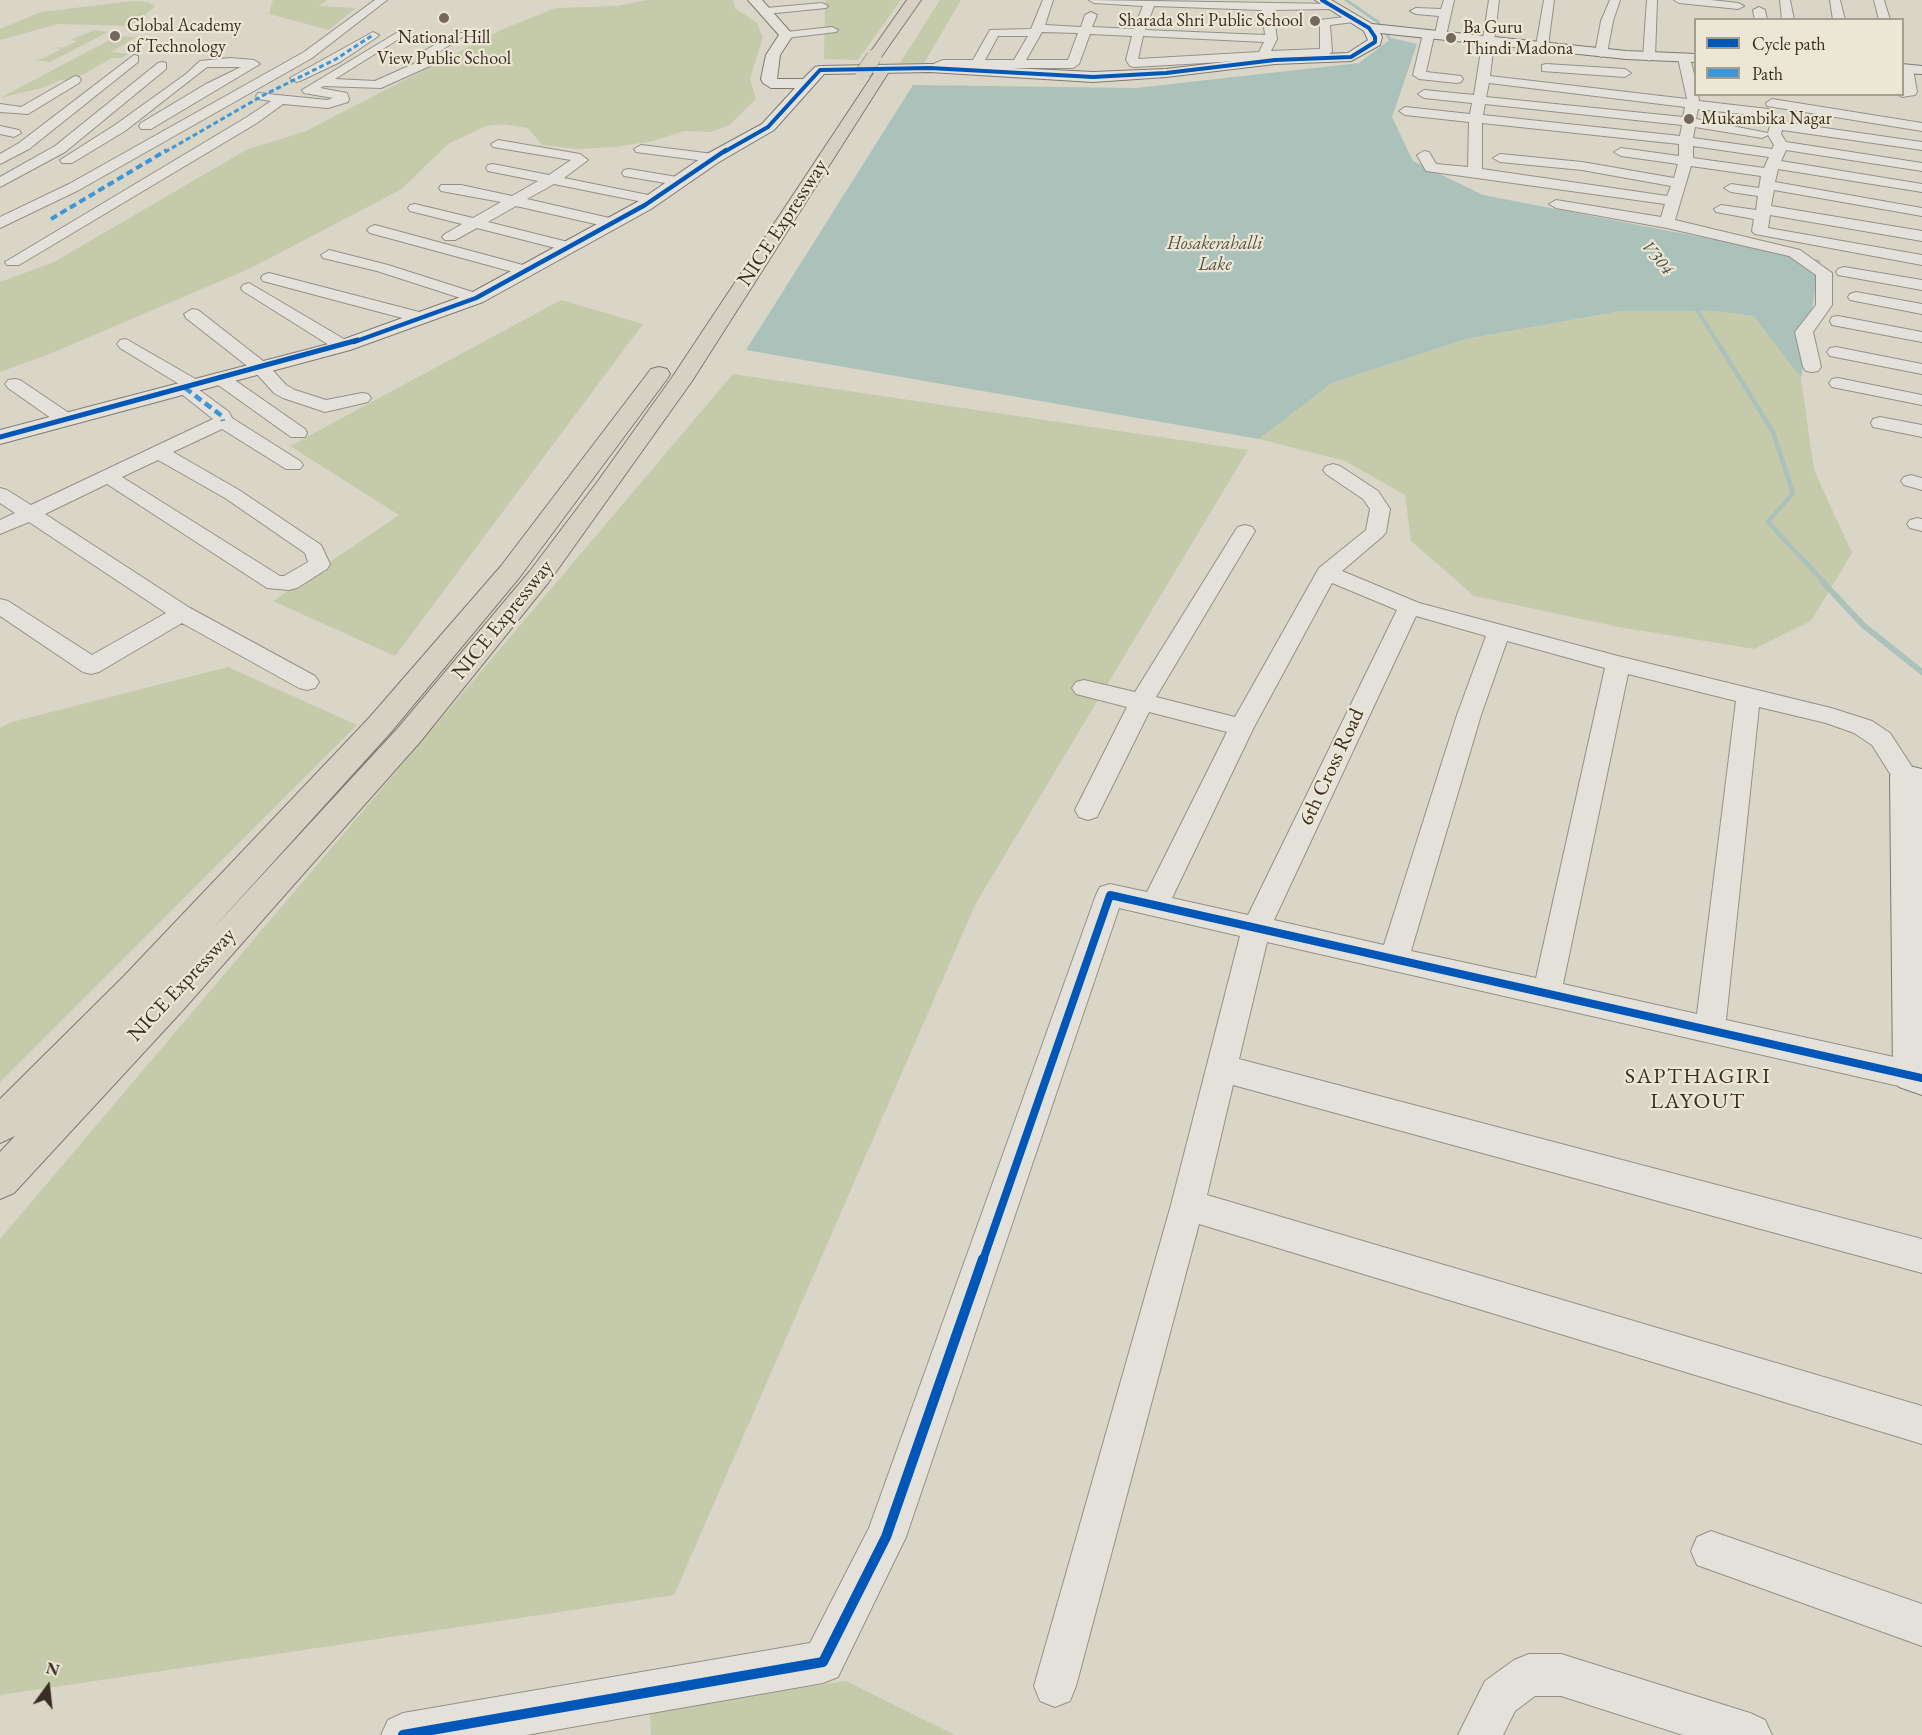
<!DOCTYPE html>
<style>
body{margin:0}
#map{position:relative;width:1922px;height:1735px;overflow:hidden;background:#dad6c7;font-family:"EB Garamond",serif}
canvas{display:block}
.legend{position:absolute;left:1694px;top:18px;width:210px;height:78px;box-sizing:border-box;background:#ece7d5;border:2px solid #a59d8e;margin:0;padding:8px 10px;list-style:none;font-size:18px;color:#3a2d23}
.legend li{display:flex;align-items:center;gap:12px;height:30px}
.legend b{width:30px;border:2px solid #a59d8e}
.north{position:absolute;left:18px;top:1657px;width:60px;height:60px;-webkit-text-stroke:4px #ece7d5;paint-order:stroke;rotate:15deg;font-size:16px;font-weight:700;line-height:24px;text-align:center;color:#3a2d23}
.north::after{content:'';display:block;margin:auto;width:21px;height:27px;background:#3a2d23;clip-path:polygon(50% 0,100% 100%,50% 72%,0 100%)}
</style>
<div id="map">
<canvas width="1922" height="1735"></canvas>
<ul class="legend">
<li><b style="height:8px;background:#0057b8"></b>Cycle path</li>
<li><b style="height:8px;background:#3e96d6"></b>Path</li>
</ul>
<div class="north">N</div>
</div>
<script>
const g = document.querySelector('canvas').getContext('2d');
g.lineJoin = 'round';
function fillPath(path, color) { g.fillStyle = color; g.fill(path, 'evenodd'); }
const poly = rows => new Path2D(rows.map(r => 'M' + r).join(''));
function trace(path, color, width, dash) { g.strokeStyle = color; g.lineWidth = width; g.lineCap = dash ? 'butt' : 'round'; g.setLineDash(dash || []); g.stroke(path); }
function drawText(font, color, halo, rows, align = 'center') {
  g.font = font + ' "EB Garamond",serif'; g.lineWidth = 4.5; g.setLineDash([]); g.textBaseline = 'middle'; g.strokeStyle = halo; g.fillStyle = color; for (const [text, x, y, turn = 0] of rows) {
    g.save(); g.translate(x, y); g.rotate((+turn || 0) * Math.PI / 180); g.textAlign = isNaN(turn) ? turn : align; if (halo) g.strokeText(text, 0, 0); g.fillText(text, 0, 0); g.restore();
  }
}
const green = poly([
 [273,0,327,0,319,6,356,8,329,30,269,14],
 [647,0,733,0,735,8,757,23,763,37,750,79,756,99,730,125,710,132,684,131,653,141,616,147,577,149,542,145,528,128,502,124,486,126,448,144,402,189,251,268,52,353,0,372,0,282,54,262,246,150,306,131,503,29,556,8,617,6],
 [825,0,901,0,858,60,824,59],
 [940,0,961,0,924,63,900,63],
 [132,1,148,2,155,6,137,23,129,26,58,24,0,40,0,29,41,12],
 [95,30,108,32,50,62,33,60,41,59,62,49,54,48,65,47,78,41,70,40],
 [117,36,136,37,111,52,128,54,122,58,112,58,71,81,60,80,45,87,0,98],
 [561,300,643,324,395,656,273,601,399,515,290,446],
 [1621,311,1714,311,1755,316,1801,378,1814,470,1852,553,1811,621,1754,649,1619,627,1474,596,1411,541,1405,495,1345,461,1259,439,1332,383,1466,339],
 [733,374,1248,450,976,903,674,1595,0,1695,0,1239],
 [228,667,357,725,0,1082,0,728,12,722],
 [846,1681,955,1735,651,1735,650,1711]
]);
const water = poly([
 [1392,38,1417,44,1392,117,1413,161,1483,195,1820,260,1801,378,1754,316,1714,311,1621,311,1466,339,1332,383,1259,439,746,350,913,85,1136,88,1359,63]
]);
const streamFar3 = poly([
 [1346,0,1378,22,1394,45]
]);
const streamFar2 = poly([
 [1694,305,1717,342]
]);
const streamFar1 = poly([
 [1716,340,1773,432,1793,493,1768,522,1823,581]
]);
const stream = poly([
 [1821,580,1863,625,1922,672]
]);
const street = poly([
 [375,0,387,0,312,58,79,190,0,228,0,217,69,184,304,52,375,0],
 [1043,0,1053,0,1045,25,1081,27,1085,15,1091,12,1097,15,1092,27,1134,29,1143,6,1094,3,1089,0,1336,4,1338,6,1332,9,1273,10,1277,39,1271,51,1320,49,1320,20,1353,16,1359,19,1353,22,1330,25,1332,52,1326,56,1134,67,1130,66,1126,60,1132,36,1090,34,1079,64,1073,68,944,68,930,72,924,68,943,60,973,60,990,30,1031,29,1043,0],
 [1154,6,1262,10,1265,35,1145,30,1154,6],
 [1042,32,1078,33,1068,60,1026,60,1042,32],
 [998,36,1028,36,1014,60,985,60,998,36],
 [1143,36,1264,42,1259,52,1138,59,1143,36],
 [1444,0,1454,0,1446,36,1440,39,1434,36,1426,72,1461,76,1463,79,1461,82,1457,83,1419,79,1413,75,1423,34,1429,31,1435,34,1439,16,1416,14,1410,11,1416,8,1441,9,1444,0],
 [1489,0,1499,0,1490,76,1687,99,1678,58,1684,54,1690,58,1696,82,1696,94,1698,94,1699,101,1768,109,1774,113,1768,117,1698,109,1696,119,1768,133,1771,122,1776,121,1922,142,1922,150,1782,130,1781,134,1786,142,1922,163,1922,171,1786,150,1781,161,1922,184,1922,192,1778,169,1775,182,1922,208,1922,216,1774,190,1771,206,1922,231,1922,241,1770,215,1768,228,1922,255,1922,265,1755,234,1752,231,1754,219,1716,212,1714,209,1721,205,1756,210,1758,196,1731,192,1724,188,1731,184,1759,188,1761,176,1691,166,1675,220,1800,250,1832,273,1832,305,1813,332,1821,367,1818,371,1812,372,1806,371,1803,367,1795,332,1816,305,1816,275,1789,256,1667,228,1556,208,1549,204,1556,200,1661,217,1665,204,1426,171,1417,155,1424,151,1429,152,1436,164,1468,167,1469,122,1405,115,1399,111,1405,107,1470,114,1472,103,1424,98,1418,94,1424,90,1474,95,1489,0],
 [1489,83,1685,107,1683,117,1486,97,1489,83],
 [1485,104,1682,125,1680,136,1483,115,1485,104],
 [1482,123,1679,144,1679,156,1621,148,1614,152,1621,156,1678,164,1674,178,1582,162,1500,154,1493,158,1500,162,1582,170,1671,186,1667,196,1482,169,1482,123],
 [1695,127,1762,138,1768,135,1774,145,1772,149,1693,138,1695,127],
 [1693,146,1769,157,1764,168,1693,158,1693,146],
 [1544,0,1554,0,1548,46,1542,50,1536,46,1544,0],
 [1610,0,1620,0,1613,21,1607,53,1601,57,1595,53,1601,21,1610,0],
 [1647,0,1657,0,1655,57,1649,61,1643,57,1647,0],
 [1674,0,1711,0,1738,3,1744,6,1738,9,1679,3,1674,0],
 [1780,0,1790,0,1794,20,1782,20,1780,0],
 [1830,0,1840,0,1845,20,1833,20,1830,0],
 [1874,0,1884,0,1890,20,1879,20,1874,0],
 [822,3,828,6,826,8,766,14,760,11,766,8,822,3],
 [1759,7,1765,10,1767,20,1755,20,1753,10,1759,7],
 [832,27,838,30,836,32,786,38,780,35,786,32,832,27],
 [373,32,379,35,377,37,340,62,300,81,296,82,290,78,373,32],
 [398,32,402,33,402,37,335,79,375,81,422,60,417,57,419,54,455,33,463,33,465,35,433,56,437,59,432,65,381,88,324,86,320,88,347,93,349,99,348,102,328,108,283,104,257,123,19,265,7,265,5,262,247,117,271,101,258,99,256,96,258,93,327,100,333,98,304,93,302,90,398,32],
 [134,55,138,56,138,62,29,149,0,164,0,154,19,143,134,55],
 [230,58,254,60,260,64,151,129,141,129,139,126,141,123,206,84,241,67,207,67,125,131,72,163,62,163,60,160,115,125,186,74,200,61,230,58],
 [162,62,166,63,166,69,65,152,0,187,0,177,55,146,158,63,162,62],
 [1546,64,1625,69,1631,73,1625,77,1542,71,1542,65,1546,64],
 [1907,65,1913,69,1917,92,1915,95,1902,97,1897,94,1902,94,1902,67,1907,65],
 [75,76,79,77,81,80,79,83,28,114,0,112,0,104,21,107,75,76],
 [1772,99,1922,123,1922,131,1767,106,1766,103,1772,99],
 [0,126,19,130,21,133,14,137,0,134,0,126],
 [498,140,580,154,588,160,564,178,653,196,660,200,653,204,554,184,527,199,618,220,621,223,613,228,516,206,488,222,576,244,579,247,576,250,571,252,477,228,455,240,445,240,442,237,445,234,462,224,410,211,408,208,410,205,415,204,473,218,501,202,441,191,439,188,441,185,461,185,512,196,538,181,488,171,486,168,488,165,493,164,549,175,571,160,493,147,491,144,498,140],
 [641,145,713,154,720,158,713,162,636,152,634,149,641,145],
 [629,169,677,177,684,181,677,185,624,176,622,173,624,170,629,169],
 [375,225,534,268,536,271,528,276,370,233,367,230,370,227,375,225],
 [329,250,388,265,482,295,484,298,476,303,377,271,323,258,321,255,329,250],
 [1844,267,1922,280,1922,290,1838,275,1836,272,1838,269,1844,267],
 [269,273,427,314,429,318,421,323,263,281,261,278,263,275,269,273],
 [249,283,349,342,352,346,349,350,337,350,243,291,241,288,243,285,249,283],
 [1856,292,1922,304,1922,314,1850,300,1848,297,1850,294,1856,292],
 [192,309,198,310,267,364,286,385,295,390,326,400,362,393,368,394,371,398,368,402,325,412,283,398,274,393,255,372,186,318,184,314,192,309],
 [1838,316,1922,332,1922,342,1832,325,1830,321,1832,317,1838,316],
 [126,339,199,381,202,385,198,389,229,412,232,418,300,461,303,465,300,469,286,469,222,429,173,452,239,490,321,545,330,564,327,569,297,588,289,590,267,588,107,484,45,514,190,608,315,676,319,682,315,688,307,690,299,688,182,623,99,672,91,674,83,672,0,616,0,599,8,601,92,655,166,613,29,522,0,534,0,520,15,513,0,503,0,488,7,490,31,505,213,419,179,392,176,388,179,384,120,348,117,344,120,340,126,339],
 [158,460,225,498,305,553,308,562,284,576,280,576,122,477,158,460],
 [1836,347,1922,364,1922,374,1830,356,1827,352,1830,348,1836,347],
 [220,373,226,374,305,429,307,433,305,437,291,437,214,382,211,378,214,374,220,373],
 [1838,378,1922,395,1922,405,1832,387,1829,383,1832,379,1838,378],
 [14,379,20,380,72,415,74,419,72,423,58,423,8,388,5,384,8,380,14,379],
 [1880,417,1922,425,1922,437,1873,427,1871,423,1873,419,1880,417],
 [1333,464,1340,466,1378,491,1390,509,1386,532,1383,536,1342,571,1419,603,1618,656,1831,708,1872,721,1890,733,1918,776,1914,783,1905,785,1896,783,1872,745,1854,733,1826,723,1759,707,1726,1020,1912,1061,1922,1065,1922,1085,1912,1089,1267,942,1239,1059,1922,1239,1922,1273,1233,1085,1207,1195,1922,1406,1922,1444,1199,1224,1076,1686,1070,1701,1055,1707,1040,1701,1034,1686,1171,1205,1240,936,1119,908,906,1537,838,1677,823,1683,526,1735,381,1735,388,1720,403,1713,810,1643,869,1528,1096,895,1100,887,1110,884,1147,892,1227,732,1149,712,1097,817,1088,820,1079,817,1075,810,1127,707,1076,694,1072,688,1076,682,1084,680,1135,692,1235,531,1238,527,1245,525,1252,527,1255,531,1156,697,1235,717,1319,568,1366,530,1370,509,1363,499,1326,474,1323,470,1326,466,1333,464],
 [1332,583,1397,610,1248,915,1172,898,1254,727,1332,583],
 [1416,616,1486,636,1457,715,1384,945,1274,920,1416,616],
 [1507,641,1605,668,1536,978,1411,951,1481,715,1507,641],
 [1628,674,1736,701,1697,1014,1563,984,1628,674],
 [1911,475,1922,478,1922,490,1904,485,1901,481,1904,477,1911,475],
 [1917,518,1922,519,1922,531,1910,528,1907,524,1910,520,1917,518],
 [1711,1531,1922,1604,1922,1646,1697,1565,1691,1551,1697,1537,1711,1531],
 [1529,1654,1561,1654,1750,1713,1765,1720,1772,1735,1683,1735,1561,1696,1535,1696,1515,1711,1503,1735,1458,1735,1485,1681,1514,1660,1529,1654]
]);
const secondary = poly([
 [748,0,762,0,793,35,780,55,777,79,803,79,815,67,820,66,930,64,1093,72,1166,69,1275,56,1348,53,1368,40,1364,31,1315,0,1331,0,1372,24,1626,51,1696,54,1696,62,1626,59,1380,33,1382,37,1380,45,1351,61,1275,64,1166,77,1093,82,930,72,824,74,774,130,719,162,651,209,483,302,350,350,0,444,0,430,336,342,469,294,639,201,707,154,762,124,795,88,771,88,763,83,761,79,766,55,779,35,748,0],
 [1902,64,1922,66,1922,74,1902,73,1902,64],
 [1905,765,1922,769,1922,1095,1899,1087,1893,1075,1890,776,1894,768,1905,765]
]);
const highway = poly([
 [907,0,921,0,879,60,869,60,867,57,907,0],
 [881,69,888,73,692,381,548,583,420,742,183,1010,14,1193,0,1199,0,1152,15,1136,0,1143,0,1099,124,976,369,718,501,566,651,369,659,367,667,369,670,374,667,379,519,578,391,732,207,935,398,728,530,571,598,481,671,379,874,73,881,69]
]);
const highwayBridge = poly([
 [863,73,874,57]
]);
const quietFar2 = poly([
 [165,152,262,96,336,59,373,35]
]);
const quietFar1 = poly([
 [51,219,167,150]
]);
const quiet = poly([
 [185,388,222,416,223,421]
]);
const cyclewayFar4 = poly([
 [724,152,768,127,820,70,930,68,1093,77,1166,73,1275,60,1351,57,1375,42,1375,37,1369,28,1322,0]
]);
const cyclewayFar3 = poly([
 [354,342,476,298,645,205,726,150]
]);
const cyclewayFar2 = poly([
 [0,437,358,340]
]);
const cyclewayFar1 = poly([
 [983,1260,1110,895,1922,1078]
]);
const cycleway = poly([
 [403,1735,823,1662,886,1537,983,1259]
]);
const markers = [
 [444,18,6,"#72685c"],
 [1315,21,6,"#72685c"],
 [115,36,6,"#72685c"],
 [1451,38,6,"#72685c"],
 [1689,119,6,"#72685c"]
];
const farPoinames = [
 ["Sharada Shri Public School",1303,21,"right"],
 ["Global Academy",127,26],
 ["of Technology",127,47],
 ["Ba Guru",1463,28],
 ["Thindi Madona",1463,49],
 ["National Hill",444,38,"center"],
 ["View Public School",444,59,"center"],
 ["Mukambika Nagar",1701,119]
];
const farWaternames = [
 ["Hosakerahalli",1215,244],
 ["Lake",1215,265],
 ["V304",1657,258,50]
];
const streetNames = [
 ["NICE Expressway",783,223,-57],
 ["NICE Expressway",503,620,-51],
 ["6th Cross Road",1332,767,-65],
 ["NICE Expressway",182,985,-47]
];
const neighbourhoodNames = [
 ["SAPTHAGIRI",1698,1077],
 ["LAYOUT",1698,1102]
];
fillPath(green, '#c5caaa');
fillPath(water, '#aac2ba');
trace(streamFar3, '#aac2ba', 3);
trace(streamFar2, '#aac2ba', 4);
trace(streamFar1, '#aac2ba', 4.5);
trace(stream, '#aac2ba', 6);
trace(street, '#959087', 2);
trace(secondary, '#7e7a71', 2);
trace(highway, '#7e7a71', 2);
fillPath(street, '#e3e1d9');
fillPath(secondary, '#e3e1d9');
fillPath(highway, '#d7d1c4');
trace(highwayBridge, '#7e7a71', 16, []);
trace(highwayBridge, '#d7d1c4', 15);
trace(quietFar2, '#3e96d6', 3, [5, 3]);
trace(quietFar1, '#3e96d6', 4, [7, 4]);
trace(quiet, '#3e96d6', 4.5, [8, 4.5]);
trace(cyclewayFar4, '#0057b8', 4);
trace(cyclewayFar3, '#0057b8', 4.5);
trace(cyclewayFar2, '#0057b8', 5);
trace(cyclewayFar1, '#0057b8', 8);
trace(cycleway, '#0057b8', 10);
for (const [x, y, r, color] of markers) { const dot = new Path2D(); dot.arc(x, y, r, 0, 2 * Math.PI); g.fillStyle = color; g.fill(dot); trace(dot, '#ece7d5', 2); }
drawText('18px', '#3a2d23', '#ece7d5', farPoinames, 'left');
drawText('italic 18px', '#515048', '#ece7d5', farWaternames);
drawText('21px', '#3a2d23', '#ece7d5', streetNames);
g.letterSpacing = '1.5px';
drawText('22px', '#3a2d23', '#ece7d5', neighbourhoodNames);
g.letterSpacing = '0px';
</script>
